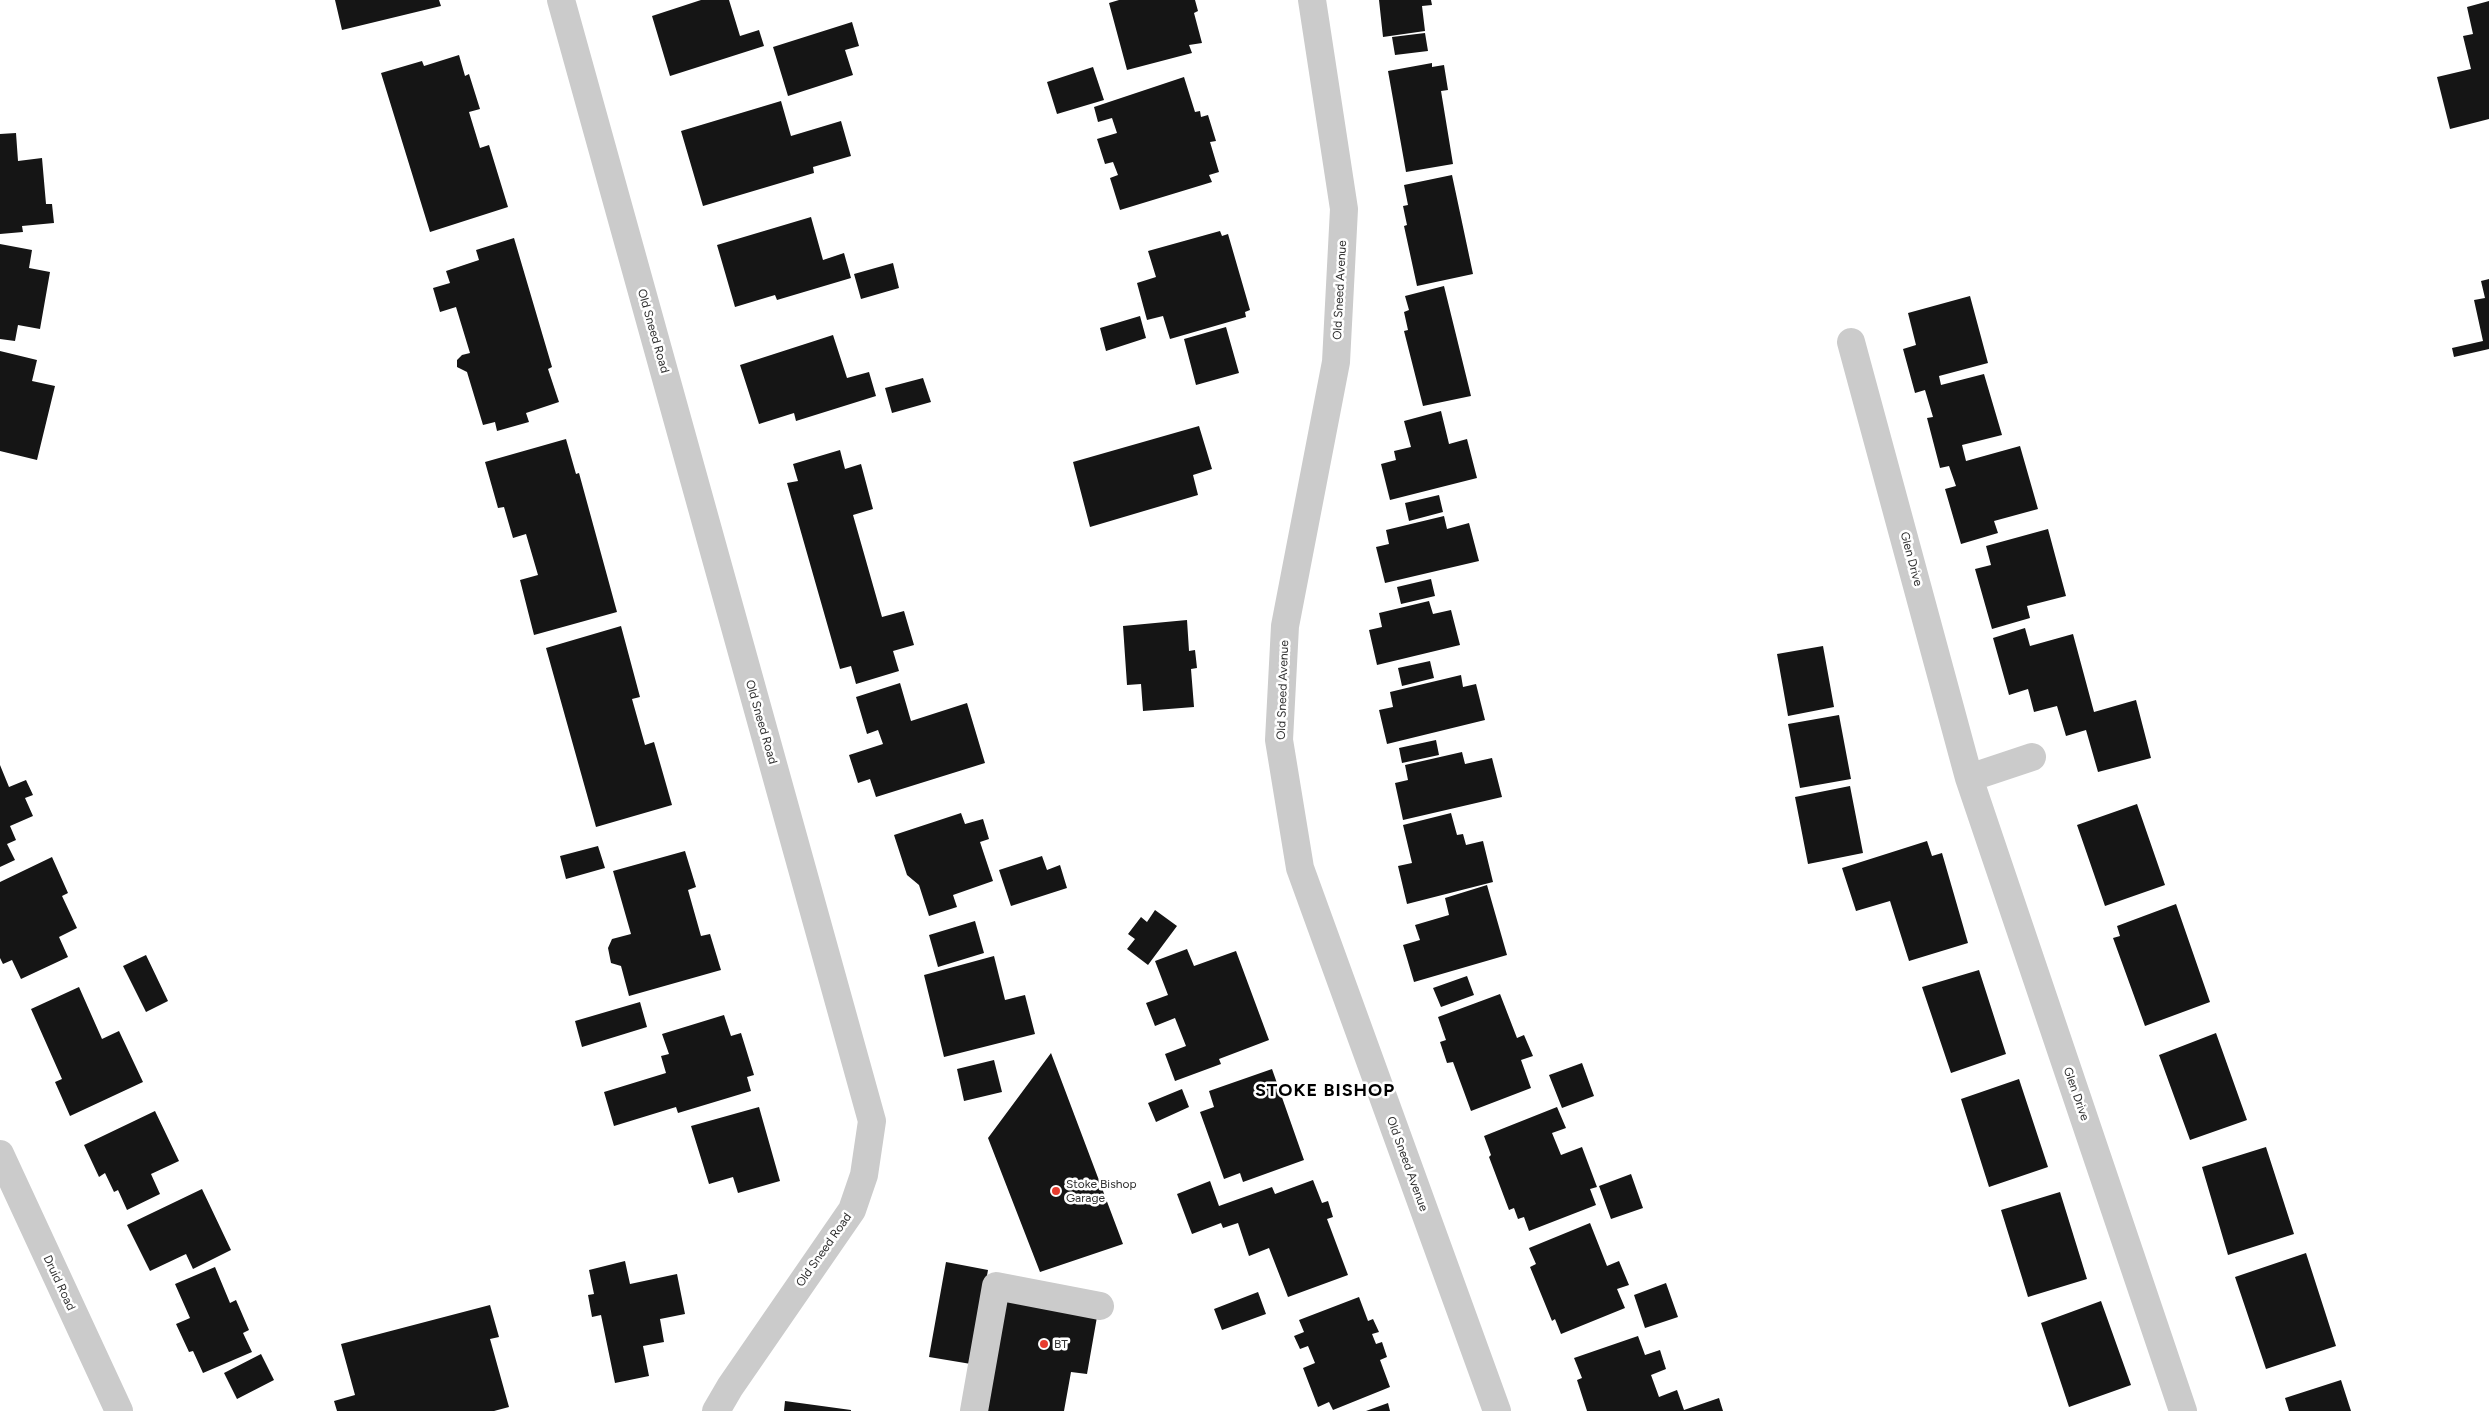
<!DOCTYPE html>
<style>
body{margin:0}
canvas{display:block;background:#fff}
</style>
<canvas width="2489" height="1411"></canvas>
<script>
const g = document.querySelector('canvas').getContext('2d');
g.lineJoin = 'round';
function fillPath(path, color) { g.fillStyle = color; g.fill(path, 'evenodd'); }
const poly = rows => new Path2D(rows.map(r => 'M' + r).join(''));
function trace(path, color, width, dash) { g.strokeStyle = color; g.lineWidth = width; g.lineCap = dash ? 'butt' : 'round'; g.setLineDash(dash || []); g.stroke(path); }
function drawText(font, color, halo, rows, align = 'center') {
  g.font = font + ' Figtree,sans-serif'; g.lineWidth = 5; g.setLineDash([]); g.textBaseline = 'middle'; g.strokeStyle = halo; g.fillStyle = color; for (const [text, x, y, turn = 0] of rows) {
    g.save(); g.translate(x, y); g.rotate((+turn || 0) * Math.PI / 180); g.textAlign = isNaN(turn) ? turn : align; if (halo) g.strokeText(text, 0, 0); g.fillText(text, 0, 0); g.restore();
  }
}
const building = poly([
 [335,0,439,0,441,6,342,30],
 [701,0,729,0,740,36,759,30,764,46,670,76,652,16],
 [1119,0,1195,0,1198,11,1194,13,1202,43,1189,45,1192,53,1127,70,1109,3],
 [1379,0,1431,0,1432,5,1422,6,1425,31,1383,37],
 [2489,1,2489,119,2450,129,2437,77,2471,69,2463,36,2473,34,2467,7],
 [852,22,859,46,845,50,853,75,788,96,773,47],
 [1425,33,1428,51,1395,55,1392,37],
 [459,55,465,76,469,74,480,109,469,112,480,148,489,145,508,207,430,232,381,73,422,61,424,66],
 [1432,63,1432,67,1444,65,1448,90,1441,91,1453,164,1406,172,1388,71],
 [1093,67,1104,100,1057,114,1047,82],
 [1184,77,1195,112,1200,111,1201,117,1208,115,1216,141,1210,142,1219,172,1209,175,1212,182,1120,210,1110,178,1118,175,1113,162,1105,164,1097,139,1117,133,1112,118,1098,122,1094,107],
 [781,101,791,136,841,121,851,156,813,167,814,173,703,206,681,131],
 [16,133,18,161,42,158,46,204,52,204,54,223,22,226,23,232,0,234,0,134],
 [1452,175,1473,274,1417,286,1404,226,1407,225,1403,206,1408,205,1404,185],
 [811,217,823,260,844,253,851,278,777,300,775,295,735,307,717,245],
 [1220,231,1222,236,1228,234,1250,310,1245,312,1246,317,1170,339,1163,316,1147,320,1137,283,1156,277,1148,251],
 [514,238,552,367,548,369,559,402,526,413,529,422,497,431,495,422,483,425,467,372,457,367,457,360,462,355,470,353,456,307,440,312,433,288,450,283,446,271,479,260,476,250],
 [0,244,32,250,29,268,50,272,40,329,18,325,15,341,0,339],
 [893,263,899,288,861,299,854,274],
 [2489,279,2489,349,2454,357,2452,348,2483,341,2474,300,2485,298,2481,281],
 [1444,286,1471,396,1423,406,1404,331,1408,330,1404,312,1409,310,1405,296],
 [1970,296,1988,363,1939,376,1941,385,1984,374,2002,435,1962,445,1966,461,2020,446,2038,509,1994,521,1998,533,1961,544,1945,489,1956,486,1949,466,1940,468,1927,418,1933,417,1925,390,1915,393,1903,349,1916,345,1908,313],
 [1140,316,1146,338,1106,351,1100,328],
 [1226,327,1239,373,1196,385,1184,339],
 [833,335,847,378,869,372,876,396,796,421,794,413,759,424,740,365],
 [0,351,37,360,32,381,55,386,37,460,0,451],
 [923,378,931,402,892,413,885,388],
 [1441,411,1449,444,1467,439,1477,478,1390,500,1381,464,1396,460,1394,451,1411,447,1404,421],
 [1199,426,1212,469,1193,475,1198,495,1090,527,1073,462],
 [566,439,576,474,579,473,617,612,534,635,520,580,538,575,526,534,513,538,504,507,498,508,485,462],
 [840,450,845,469,861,464,873,509,853,515,882,617,904,611,914,645,893,651,899,671,856,684,851,666,840,669,787,483,798,481,793,464],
 [1439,495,1443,512,1409,521,1405,503],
 [1444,516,1447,529,1469,523,1479,561,1385,583,1376,547,1389,544,1386,530],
 [2048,529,2066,596,2027,606,2030,618,1992,629,1975,569,1991,565,1986,546],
 [1431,579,1435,596,1401,604,1397,587],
 [1429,601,1433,614,1451,610,1460,645,1377,665,1369,630,1382,627,1379,613],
 [1187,620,1189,651,1195,650,1197,668,1191,669,1194,707,1143,711,1141,684,1127,685,1123,626],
 [621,626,640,697,632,699,645,745,654,742,672,805,596,827,546,648],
 [2025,628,2030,646,2073,634,2094,712,2136,700,2151,758,2098,772,2086,730,2066,736,2057,706,2034,712,2028,689,2009,695,1993,638],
 [1823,646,1834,707,1788,716,1777,654],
 [1430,661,1434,678,1402,686,1398,668],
 [1461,675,1463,687,1476,684,1485,720,1387,744,1379,710,1393,707,1390,692],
 [900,683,911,721,967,703,985,763,876,797,870,779,858,783,849,755,883,744,878,730,867,734,856,697],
 [1839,715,1851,779,1800,788,1788,724],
 [1436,740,1439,755,1402,763,1399,748],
 [1462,752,1465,764,1492,758,1502,797,1403,820,1395,783,1408,780,1405,765],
 [0,765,9,787,26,780,33,795,25,798,33,816,10,826,16,840,7,844,15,860,0,867],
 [1850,786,1863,853,1808,864,1795,797],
 [2137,804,2165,885,2105,906,2077,825],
 [961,813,965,824,983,819,989,839,980,842,993,881,953,895,957,907,929,916,919,885,907,875,894,835],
 [1451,813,1457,835,1463,834,1466,845,1483,841,1493,882,1407,904,1398,866,1412,863,1403,825],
 [1927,841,1932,856,1942,853,1968,943,1909,961,1890,901,1856,911,1842,868],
 [598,846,605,868,566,879,560,856],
 [685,851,696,887,688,890,701,936,710,934,721,970,629,996,621,966,611,963,608,948,612,939,631,934,613,871],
 [1042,856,1047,870,1060,865,1067,888,1011,906,999,870],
 [52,857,68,893,62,896,77,928,59,937,68,957,21,979,12,960,3,964,0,958,0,882],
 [1487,885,1507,955,1414,982,1403,945,1420,940,1415,925,1449,915,1445,898],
 [2176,904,2210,1002,2145,1026,2113,938,2120,936,2117,926],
 [1155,910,1177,926,1148,965,1127,949,1135,939,1128,934,1141,917,1147,922],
 [975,921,984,953,938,967,929,935],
 [1187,949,1194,966,1236,951,1269,1040,1219,1059,1221,1064,1175,1081,1165,1054,1186,1046,1175,1018,1155,1026,1146,1003,1168,995,1155,961],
 [146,955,168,1001,146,1012,123,966],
 [994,956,1005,1000,1025,995,1035,1034,944,1057,924,975],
 [1979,970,2006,1054,1951,1073,1922,987],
 [1467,976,1474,995,1441,1007,1433,988],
 [79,987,102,1039,119,1031,143,1082,70,1116,55,1082,62,1079,31,1009],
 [1500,994,1517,1038,1524,1035,1533,1056,1521,1060,1531,1088,1471,1111,1453,1062,1447,1063,1440,1042,1446,1040,1438,1017],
 [640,1002,647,1027,582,1047,575,1021],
 [724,1015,731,1036,741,1033,754,1075,747,1077,751,1091,678,1113,676,1107,614,1126,604,1092,666,1073,661,1056,669,1054,662,1034],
 [2216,1033,2247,1120,2190,1140,2159,1055],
 [1051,1053,1123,1244,1040,1272,988,1138],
 [994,1060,1002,1092,964,1101,957,1069],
 [1582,1063,1594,1096,1562,1108,1549,1075],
 [1272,1069,1304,1160,1243,1182,1240,1173,1224,1179,1200,1112,1214,1107,1209,1091],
 [2019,1079,2048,1167,1989,1187,1961,1099],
 [1182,1089,1189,1107,1156,1122,1148,1103],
 [759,1107,780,1181,738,1193,733,1177,709,1184,691,1126],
 [1557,1107,1566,1128,1552,1133,1561,1155,1582,1147,1597,1187,1590,1189,1596,1205,1529,1231,1524,1217,1518,1219,1514,1208,1509,1210,1489,1157,1491,1155,1484,1136],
 [155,1111,179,1161,151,1174,160,1194,127,1210,118,1190,114,1192,105,1173,99,1177,84,1145],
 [2266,1147,2294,1234,2228,1255,2202,1167],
 [1631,1174,1643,1208,1611,1219,1599,1186],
 [1313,1180,1322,1203,1328,1201,1333,1217,1327,1219,1348,1275,1288,1297,1269,1248,1249,1256,1238,1223,1223,1228,1221,1223,1192,1234,1177,1194,1210,1181,1219,1206,1272,1187,1275,1194],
 [202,1189,231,1250,193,1269,186,1254,150,1271,127,1225],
 [2060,1192,2087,1279,2028,1297,2001,1210],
 [1590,1223,1607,1266,1619,1261,1629,1285,1617,1289,1625,1308,1561,1334,1555,1319,1552,1321,1530,1267,1536,1264,1529,1248],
 [2306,1253,2336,1346,2266,1369,2235,1277],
 [625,1261,630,1284,677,1274,685,1314,660,1319,664,1342,643,1346,649,1376,615,1383,601,1315,592,1317,588,1295,594,1294,589,1270],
 [946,1262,988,1270,971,1364,929,1357],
 [215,1267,230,1303,236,1300,249,1330,243,1333,252,1352,203,1373,193,1351,189,1352,176,1324,190,1318,175,1284],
 [1666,1283,1678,1317,1645,1328,1634,1295],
 [1258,1292,1266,1314,1222,1330,1214,1309],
 [1359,1297,1368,1321,1373,1319,1379,1332,1372,1334,1376,1344,1382,1342,1387,1357,1380,1360,1390,1387,1333,1410,1329,1402,1318,1407,1303,1368,1315,1363,1308,1346,1300,1349,1294,1336,1304,1332,1299,1320],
 [1004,1301,1097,1317,1087,1374,1071,1372,1064,1411,985,1411],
 [2101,1301,2131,1385,2069,1407,2041,1323],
 [490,1305,499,1337,490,1339,509,1407,494,1411,337,1411,334,1401,355,1395,341,1344],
 [1638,1336,1645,1355,1660,1350,1666,1369,1651,1375,1659,1397,1677,1390,1684,1410,1719,1398,1723,1411,1587,1411,1577,1380,1582,1378,1574,1358],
 [261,1354,274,1380,237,1399,224,1373],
 [2341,1380,2351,1411,2289,1411,2285,1398],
 [785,1401,851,1410,851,1411,784,1411],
 [1388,1403,1390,1411,1366,1411]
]);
const minor = poly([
 [561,0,872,1121,864,1175,852,1210,730,1387,716,1411],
 [1312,0,1344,209,1336,362,1285,626,1279,740,1300,868,1497,1411],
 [1851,342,1969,778,2183,1411],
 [1969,778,2032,757],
 [0,1154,119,1411],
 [974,1411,996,1286,1100,1306]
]);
const markers = [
 [1056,1191,5,"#e73c2f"],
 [1044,1344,5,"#e73c2f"]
];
const streetNames = [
 ["Old Sneed Avenue",1340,290,-87],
 ["Old Sneed Road",653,331,74],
 ["Glen Drive",1911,559,75],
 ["Old Sneed Avenue",1283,690,-88],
 ["Old Sneed Road",761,722,74],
 ["Glen Drive",2076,1094,71],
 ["Old Sneed Avenue",1407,1164,70],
 ["Old Sneed Road",824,1250,-55],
 ["Druid Road",59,1283,65]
];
const poiNames = [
 ["Stoke Bishop",1066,1184],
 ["Garage",1066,1198],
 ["BT",1054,1344]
];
const districtNames = [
 ["STOKE BISHOP",1325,1091]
];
fillPath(building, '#151515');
trace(minor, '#cbcbcb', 28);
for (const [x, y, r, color] of markers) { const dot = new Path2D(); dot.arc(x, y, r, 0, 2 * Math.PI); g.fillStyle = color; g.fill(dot); trace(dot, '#fff', 2); }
drawText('12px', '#2e2e2e', '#fff', streetNames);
drawText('12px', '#2e2e2e', '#fff', poiNames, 'left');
g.letterSpacing = '1px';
drawText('bold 18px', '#000', '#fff', districtNames);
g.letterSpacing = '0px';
</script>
